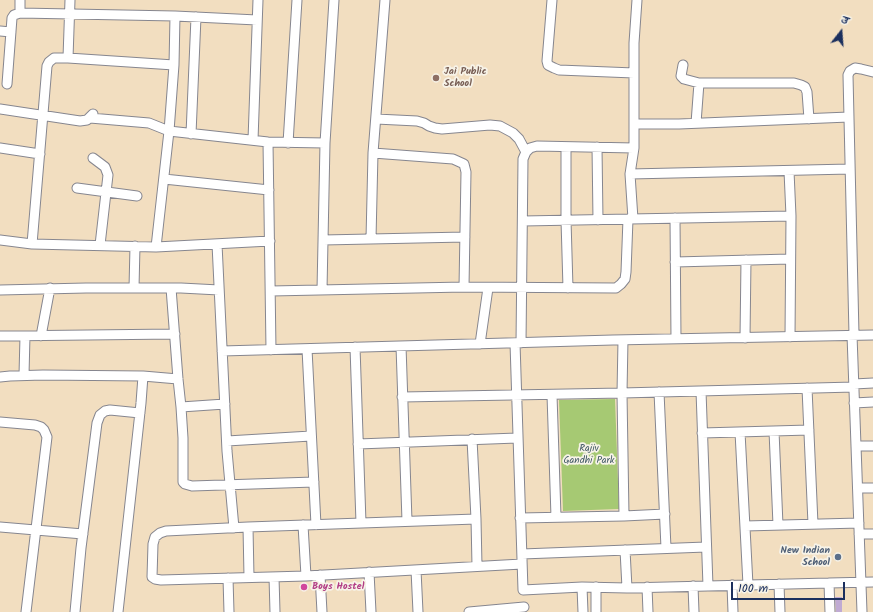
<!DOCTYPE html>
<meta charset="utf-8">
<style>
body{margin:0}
#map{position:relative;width:873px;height:612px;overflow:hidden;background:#f2dec0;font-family:Kalam,"Playpen Sans Deva",sans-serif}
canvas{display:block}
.north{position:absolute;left:821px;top:12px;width:40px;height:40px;-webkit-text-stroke:3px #f7f3e8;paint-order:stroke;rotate:17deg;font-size:11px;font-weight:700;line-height:16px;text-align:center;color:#1b2f5e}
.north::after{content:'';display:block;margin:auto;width:14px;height:18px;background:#1b2f5e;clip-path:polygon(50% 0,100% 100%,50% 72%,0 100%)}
.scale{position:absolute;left:731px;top:582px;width:114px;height:18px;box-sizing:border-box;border:2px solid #1b2f5e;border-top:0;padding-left:5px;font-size:12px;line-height:14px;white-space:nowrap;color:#1b2f5e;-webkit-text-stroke:3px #f7f3e8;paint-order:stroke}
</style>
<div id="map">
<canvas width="873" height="612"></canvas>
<div class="north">उ</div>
<div class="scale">100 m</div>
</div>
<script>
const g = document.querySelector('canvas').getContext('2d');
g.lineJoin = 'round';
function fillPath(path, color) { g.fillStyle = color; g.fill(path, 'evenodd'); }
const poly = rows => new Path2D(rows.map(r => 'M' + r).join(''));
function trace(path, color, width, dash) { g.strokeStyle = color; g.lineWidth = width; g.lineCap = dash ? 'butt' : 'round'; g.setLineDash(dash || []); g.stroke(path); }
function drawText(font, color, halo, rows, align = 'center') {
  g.font = font + ' Kalam,sans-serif'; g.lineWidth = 3.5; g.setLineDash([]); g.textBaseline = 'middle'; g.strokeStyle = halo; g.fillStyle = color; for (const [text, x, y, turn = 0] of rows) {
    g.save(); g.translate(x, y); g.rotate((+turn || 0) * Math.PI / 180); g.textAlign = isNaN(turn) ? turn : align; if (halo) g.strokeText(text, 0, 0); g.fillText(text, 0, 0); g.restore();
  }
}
const green = poly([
 [615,399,619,509,563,511,559,400]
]);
const building = poly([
 [835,597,842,597,842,612,836,612]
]);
const minor = poly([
 [20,0,20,13],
 [552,0,547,61,548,65,554,68,559,70,634,73],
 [0,31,11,32],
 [68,58,70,0],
 [683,65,681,76,684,79,699,83,794,83,801,85,805,87,807,92,809,119],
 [7,84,12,18,14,15,20,13,175,16,257,20],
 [0,109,80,121,87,120,93,114],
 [90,118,149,123,169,131,268,142,325,143],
 [376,119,417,121,424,123,429,126,435,128,442,129,490,125,500,126,513,133,519,139,526,152],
 [696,123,699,83],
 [634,124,679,124,849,117],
 [191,134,196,17],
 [253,140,258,0],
 [268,142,271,350],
 [288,143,297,0],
 [566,147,566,220,568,288],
 [597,147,598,220],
 [0,148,40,154],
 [373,153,453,159,464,164,466,172,464,287],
 [93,158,105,167,108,175,100,245],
 [789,171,791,216,790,337],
 [630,174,850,169],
 [164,179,269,190],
 [77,188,137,196],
 [675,218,676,339],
 [633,219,630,174,634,148,634,43,637,0],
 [523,221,791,216],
 [371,239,373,153,385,0],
 [0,240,32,244,156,247,270,241],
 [323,240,465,237],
 [32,244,47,66,49,62,54,58,68,58,174,65],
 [217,244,227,451,234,528],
 [156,247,169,131,174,65,175,16],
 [675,262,790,259],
 [134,288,135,246],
 [171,288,178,379,181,407,183,438,183,482,185,484,192,486,314,482],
 [0,290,86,288,181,288,219,290],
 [322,290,325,143,334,0],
 [271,291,464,287,616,288,621,284,625,279,626,272,628,219],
 [852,335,862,612],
 [854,335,848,75,850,71,855,68,861,69,873,72],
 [0,336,175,334],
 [41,336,50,288],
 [745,338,746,260],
 [623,340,622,393,624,516],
 [515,343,523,590,582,587,627,588,829,583],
 [521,343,523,159,526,152,530,148,537,146,634,148],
 [480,344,488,288],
 [401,346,407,521],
 [355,347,361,523],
 [307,349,316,525],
 [222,351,613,340,873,335],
 [24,375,25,336],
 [0,377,10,376,43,375,143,376,178,379],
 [854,384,873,383],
 [807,388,813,524],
 [701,391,708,586],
 [659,392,666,548],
 [552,395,556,517],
 [402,397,622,393,854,387],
 [854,403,873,402],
 [181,407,225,404],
 [0,422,35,425,41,427,44,430,47,437,26,612],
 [774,431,778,525],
 [740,432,748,585],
 [702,433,809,430],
 [472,439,476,519,477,566],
 [227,441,311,436],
 [358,444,517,438],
 [856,446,873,446],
 [858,488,873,488],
 [520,518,624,516,665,514],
 [476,519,248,527,166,531,160,533,155,537,153,544,152,577,155,579,161,580,306,576,522,564],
 [303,525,306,576],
 [745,526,859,523],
 [0,527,83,534],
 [248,527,249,577],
 [859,534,873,534],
 [625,550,627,588],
 [522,554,706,547],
 [416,570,418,612],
 [369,572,371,612],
 [320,575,322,612],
 [274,577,275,612],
 [228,578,229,612],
 [779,584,780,612],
 [732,585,733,612],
 [693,586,694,612],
 [582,587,583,612],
 [596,587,596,612],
 [647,587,648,612],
 [75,612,81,548,97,423,100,415,105,411,110,410,140,413],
 [118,612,141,403,143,376],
 [469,612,524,607],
 [830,612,829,583,873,582]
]);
const markers = [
 [436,78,4,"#8d6e63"],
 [838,557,4,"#5c6f8a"],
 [304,587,4,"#d1479c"]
];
const educationNames = [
 ["Jai Public",444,72],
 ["School",444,84]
];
const parkNames = [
 ["Rajiv",589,449],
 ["Gandhi Park",589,461]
];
const serviceNames = [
 ["New Indian",830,551],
 ["School",830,563]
];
const hotelNames = [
 ["Boys Hostel",312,587]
];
fillPath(green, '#a6c973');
fillPath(building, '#c0aad3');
trace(minor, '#86868f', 11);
trace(minor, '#fff', 9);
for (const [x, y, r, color] of markers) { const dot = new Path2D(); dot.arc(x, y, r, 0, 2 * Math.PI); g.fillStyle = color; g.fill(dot); trace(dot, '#f7f3e8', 1.5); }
drawText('bold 10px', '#785e54', '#f7f3e8', educationNames, 'left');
drawText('10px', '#3e5663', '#f7f3e8', parkNames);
drawText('bold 10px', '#4e5e75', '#f7f3e8', serviceNames, 'right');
drawText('bold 10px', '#b23c85', '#f7f3e8', hotelNames, 'left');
</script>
